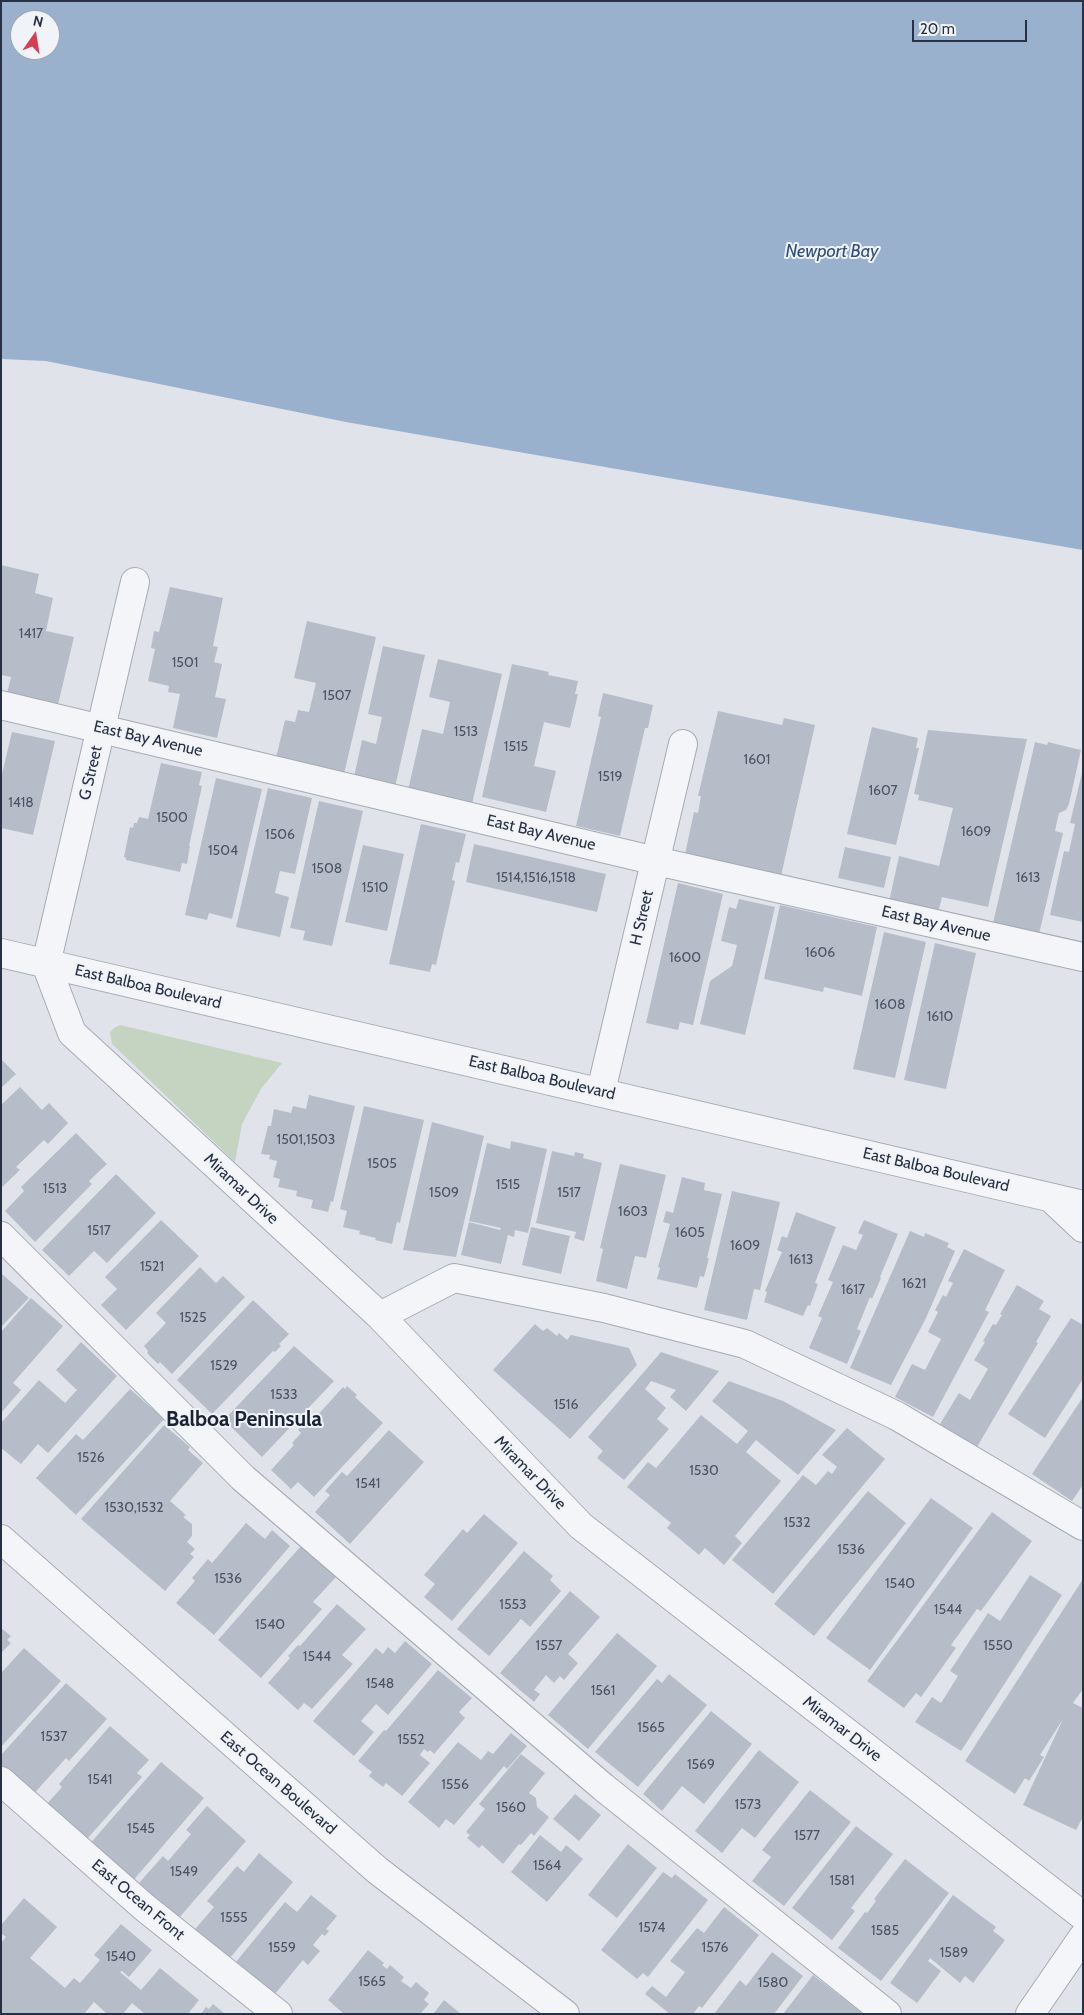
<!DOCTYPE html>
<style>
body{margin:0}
#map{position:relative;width:1084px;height:2015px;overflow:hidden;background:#e0e4ea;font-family:Cabin,sans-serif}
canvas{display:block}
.frame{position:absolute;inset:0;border:2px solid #273143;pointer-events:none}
.north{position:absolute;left:10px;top:10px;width:50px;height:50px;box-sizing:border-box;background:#f0f3f7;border:1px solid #a0a5af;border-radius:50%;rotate:13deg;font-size:14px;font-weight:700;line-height:20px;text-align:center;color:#273143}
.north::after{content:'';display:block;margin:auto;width:18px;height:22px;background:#d73d52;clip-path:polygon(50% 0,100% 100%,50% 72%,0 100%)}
.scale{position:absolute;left:912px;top:20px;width:115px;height:22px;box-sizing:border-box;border:2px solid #273143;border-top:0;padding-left:6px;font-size:15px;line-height:18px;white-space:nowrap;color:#273143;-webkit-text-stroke:4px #f0f3f7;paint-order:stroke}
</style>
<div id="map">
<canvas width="1084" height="2015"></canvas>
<div class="frame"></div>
<div class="north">N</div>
<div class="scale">20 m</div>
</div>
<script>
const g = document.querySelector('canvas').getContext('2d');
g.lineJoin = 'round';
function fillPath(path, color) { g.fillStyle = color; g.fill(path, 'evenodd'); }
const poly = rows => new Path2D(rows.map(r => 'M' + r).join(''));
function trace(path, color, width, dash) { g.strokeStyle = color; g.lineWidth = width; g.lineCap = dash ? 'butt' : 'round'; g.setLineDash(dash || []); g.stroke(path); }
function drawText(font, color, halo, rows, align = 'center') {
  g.font = font + ' Cabin,sans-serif'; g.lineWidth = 4; g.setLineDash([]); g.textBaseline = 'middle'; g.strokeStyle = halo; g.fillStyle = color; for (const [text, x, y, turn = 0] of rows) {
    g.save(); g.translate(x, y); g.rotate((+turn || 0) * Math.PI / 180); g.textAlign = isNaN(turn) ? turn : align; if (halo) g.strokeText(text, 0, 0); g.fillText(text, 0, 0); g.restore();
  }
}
const green = poly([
 [120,1025,282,1063,261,1089,242,1124,235,1162,112,1044,110,1033,114,1028]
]);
const water = poly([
 [1,1,1083,1,1083,550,346,422,46,361,1,359],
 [20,20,50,20,50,50,20,50]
]);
const building = poly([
 [1,565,39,574,35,593,53,598,46,631,74,637,57,709,6,697,11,677,1,675],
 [170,587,223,598,213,646,218,647,214,662,222,664,215,697,226,699,217,738,173,728,180,694,168,692,169,686,148,681,155,649,151,648,154,631,159,632],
 [307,621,376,637,344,774,276,758,285,720,295,722,298,710,309,712,316,683,294,678],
 [383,646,425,655,395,787,354,777,362,740,376,744,382,717,368,714],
 [438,659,502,674,472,804,408,790,422,729,443,734,450,702,429,697],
 [512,664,549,672,548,675,578,681,575,694,578,694,570,728,544,722,534,766,556,771,546,812,482,797],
 [603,693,653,705,648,728,645,728,620,836,576,826,601,717,598,716],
 [718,711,782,725,784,718,815,725,781,876,685,854,694,812,698,813,701,796,698,796],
 [872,727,918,738,916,748,919,748,896,845,847,834],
 [928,730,1027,739,988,907,942,897,938,913,889,902,899,856,939,866,953,808,918,800,919,795,914,794],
 [12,732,55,741,33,835,1,828,1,778],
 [1035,742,1047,745,1048,742,1081,750,1069,804,1066,810,1059,813,1055,831,1063,833,1039,934,993,923],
 [161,763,202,772,199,785,202,786,189,846,190,846,187,864,182,863,180,872,126,860,126,858,124,857,130,827,133,828,134,823,137,823,139,817,148,819],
 [1082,773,1083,773,1083,922,1050,915,1064,851,1069,852,1075,824,1070,823],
 [216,778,262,789,232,919,209,913,207,920,185,915],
 [268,788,312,798,295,874,280,871,275,893,289,897,280,937,236,927],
 [319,801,363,811,332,946,303,940,305,931,290,928],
 [421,824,466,834,459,863,456,862,452,880,455,881,436,965,432,964,430,972,389,964],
 [474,844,606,874,597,912,466,882],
 [363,845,404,854,387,931,345,922],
 [845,847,891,857,884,888,838,878],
 [678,883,723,894,693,1025,680,1022,678,1030,646,1023],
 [739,899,775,907,745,1035,700,1024,710,981,732,966,737,945,721,941,729,907,736,909],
 [780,905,877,927,862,996,824,987,823,992,764,979],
 [884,932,926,942,895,1078,853,1069],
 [935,943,976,953,946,1089,904,1080],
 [1,1059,16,1074,1,1088],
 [20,1087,42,1110,49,1103,68,1123,48,1144,44,1140,16,1167,20,1170,1,1188,1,1105],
 [309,1095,355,1106,333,1202,331,1201,328,1212,311,1208,313,1200,296,1196,297,1191,278,1187,280,1179,273,1177,277,1161,269,1159,270,1155,261,1154,268,1126,271,1126,274,1109,291,1113,293,1106,306,1109],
 [364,1106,424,1120,400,1223,397,1222,392,1244,375,1240,376,1238,359,1234,360,1231,343,1227,347,1211,340,1209],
 [432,1122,484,1136,456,1257,403,1250],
 [76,1133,107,1164,89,1181,92,1184,35,1242,5,1211,24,1191,21,1187],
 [511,1141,547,1149,528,1233,515,1230,514,1237,508,1235,501,1264,461,1255,469,1222,500,1230,501,1228,469,1221,487,1143,510,1149],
 [552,1151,574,1156,575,1152,584,1154,583,1158,602,1163,584,1241,574,1238,576,1232,536,1223],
 [620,1164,666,1175,646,1258,635,1256,627,1289,596,1281,603,1249,600,1248],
 [116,1174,156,1213,107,1263,94,1251,69,1276,42,1250],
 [682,1177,705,1183,704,1190,722,1194,707,1258,709,1258,704,1277,700,1276,697,1288,657,1279,660,1268,658,1267,670,1224,663,1222,666,1211,673,1213],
 [732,1191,780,1202,760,1290,754,1289,747,1320,704,1310],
 [796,1212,836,1227,815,1283,818,1284,810,1306,808,1305,803,1316,764,1302,767,1292,765,1291,782,1252,777,1250,782,1236,787,1238],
 [161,1220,199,1256,126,1330,101,1305,117,1289,105,1277],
 [864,1220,898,1234,880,1277,881,1278,872,1299,870,1297,857,1329,861,1331,847,1364,809,1348,822,1318,818,1316,833,1282,828,1280,843,1245,856,1250,863,1235,858,1233],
 [531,1227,570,1236,561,1274,522,1265],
 [910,1231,924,1237,925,1233,949,1243,947,1247,955,1251,926,1318,891,1385,850,1368],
 [964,1249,1005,1270,985,1310,989,1312,933,1417,895,1397,912,1364,925,1370,941,1339,928,1332,938,1312,935,1310,943,1295,946,1297,953,1283,948,1281],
 [200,1267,216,1283,223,1276,245,1297,172,1374,160,1362,158,1364,147,1353,148,1351,144,1346,166,1323,156,1313],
 [1,1273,29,1298,1,1327],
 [1017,1285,1044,1301,1039,1309,1051,1316,1036,1342,1038,1343,977,1447,940,1424,959,1393,970,1400,988,1369,974,1360,985,1342,983,1341,993,1324,996,1325,1002,1315,1000,1314],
 [31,1298,63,1326,13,1383,21,1390,1,1413,1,1332],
 [253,1300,289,1334,279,1344,281,1346,275,1352,273,1351,212,1414,177,1380],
 [1071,1318,1083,1325,1083,1379,1045,1438,1008,1414],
 [535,1324,543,1331,547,1328,557,1336,559,1333,567,1340,571,1335,629,1348,637,1365,570,1439,493,1370],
 [81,1342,117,1376,48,1453,38,1444,21,1464,1,1448,1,1423,39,1380,65,1403,77,1390,56,1370],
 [294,1346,334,1381,262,1457,224,1420],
 [661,1352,719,1371,686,1411,670,1397,676,1390,651,1381,645,1389,666,1408,657,1419,669,1429,624,1480,597,1458,603,1451,588,1437],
 [729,1381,783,1401,836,1430,798,1475,756,1440,746,1452,781,1481,735,1536,742,1543,724,1565,705,1548,699,1555,667,1528,671,1523,627,1487,648,1462,656,1468,701,1415,737,1444,748,1431,712,1401],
 [347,1386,357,1395,355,1397,383,1423,314,1497,298,1482,291,1489,271,1470,294,1445,292,1443,301,1433,298,1430,304,1424,307,1427,343,1387,345,1389],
 [130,1389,164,1419,76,1515,36,1478,76,1434,83,1440],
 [1083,1397,1083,1485,1072,1501,1032,1474],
 [164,1425,190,1447,188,1450,203,1463,170,1501,186,1515,183,1517,192,1524,192,1536,187,1542,195,1549,190,1554,194,1557,165,1591,81,1519],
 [847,1428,885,1459,773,1594,732,1560,803,1475,816,1485,828,1471,832,1474,837,1467,822,1455],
 [389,1430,424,1462,350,1544,315,1512,330,1495,325,1491,342,1472,347,1476],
 [868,1491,906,1523,814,1636,774,1604],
 [931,1498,973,1528,870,1670,826,1638],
 [992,1512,1032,1541,981,1611,977,1609,951,1645,956,1648,921,1697,916,1693,904,1708,867,1681],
 [484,1514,518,1543,452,1621,424,1597,435,1584,424,1575,463,1529,467,1533],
 [246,1523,265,1539,272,1530,290,1546,214,1635,176,1603,195,1581,192,1578,208,1559,212,1563],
 [301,1546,336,1577,313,1602,322,1609,261,1678,218,1640],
 [524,1551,553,1576,550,1580,561,1591,530,1627,521,1619,489,1656,457,1629],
 [1030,1575,1062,1595,961,1751,915,1722,932,1697,941,1703,958,1676,950,1671,988,1613,1000,1621],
 [1083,1579,1083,1689,1073,1703,1083,1708,1083,1817,1076,1830,1023,1805,1063,1719,1040,1755,1044,1757,1029,1781,1025,1778,1015,1794,965,1761],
 [570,1591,600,1617,568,1654,578,1663,564,1680,560,1676,554,1683,546,1675,534,1690,540,1694,534,1702,500,1673],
 [337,1604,366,1629,342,1655,353,1664,312,1709,304,1703,298,1710,268,1683,290,1658,288,1656,298,1645,300,1646],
 [1,1628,11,1636,7,1640,11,1643,1,1653],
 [617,1633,657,1666,588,1749,548,1715],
 [405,1641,432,1664,388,1715,376,1704,361,1721,374,1732,354,1756,313,1721,376,1648,383,1654,388,1647,395,1653],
 [24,1648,61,1681,1,1747,1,1673],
 [438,1670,472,1698,459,1712,465,1718,434,1754,430,1750,428,1752,424,1749,420,1755,430,1763,402,1796,386,1783,383,1787,369,1776,372,1772,358,1761,384,1730,386,1731],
 [669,1674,707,1705,638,1787,595,1752,657,1679,662,1683],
 [66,1683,107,1719,69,1761,66,1758,30,1798,1,1772,1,1755],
 [711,1711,752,1744,704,1804,682,1786,662,1811,643,1794],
 [110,1726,149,1760,137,1773,142,1777,86,1840,46,1805,62,1787,59,1784],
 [511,1733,527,1746,507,1769,504,1766,454,1825,446,1819,439,1828,408,1802,458,1742,481,1760,488,1751,493,1754],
 [759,1750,799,1782,755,1838,742,1828,722,1853,695,1831],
 [521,1754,545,1773,529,1793,536,1798,537,1807,549,1817,534,1836,531,1833,521,1845,519,1844,503,1864,482,1845,479,1848,467,1838,470,1835,466,1832,485,1809,479,1804],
 [161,1762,204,1798,131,1883,88,1846],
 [810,1790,851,1822,784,1906,752,1881,771,1857,762,1850],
 [575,1794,601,1815,579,1841,553,1819],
 [207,1806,246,1841,178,1919,138,1884,163,1856,168,1861,191,1834,186,1830],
 [856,1826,893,1854,851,1908,855,1911,832,1940,792,1908],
 [540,1835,561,1852,566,1845,583,1859,547,1902,511,1872],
 [628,1844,657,1868,617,1918,588,1895],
 [259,1853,293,1882,225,1964,190,1935,214,1907,207,1901,237,1866,244,1872],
 [905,1859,949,1893,881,1981,838,1948,865,1912,867,1913,876,1901,874,1899],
 [663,1872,672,1878,675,1874,708,1900,648,1977,643,1973,637,1979,601,1950],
 [311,1895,337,1916,326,1929,329,1931,325,1936,322,1934,313,1945,320,1951,308,1965,303,1960,270,2000,231,1968,285,1902,297,1912],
 [953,1895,996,1927,993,1931,1005,1940,973,1983,965,1976,960,1983,930,1958,928,1961,941,1971,917,2003,890,1983],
 [24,1898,57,1927,30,1958,65,1988,74,1978,80,1983,100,1960,94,1955,121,1924,152,1950,129,1977,122,1971,120,1972,141,1990,160,1968,199,2000,188,2014,145,2014,132,2003,123,2014,107,2014,94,2002,84,2014,2,2014,1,1943,6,1937,1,1933,1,1925],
 [724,1907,759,1935,702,2008,699,2006,693,2014,670,2014,645,1994,652,1986,666,1997,685,1972,670,1961,697,1928,704,1933],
 [368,1950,384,1963,382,1965,387,1969,390,1965,404,1977,401,1981,411,1988,416,1982,429,1993,424,2000,429,2004,420,2014,344,2014,328,2000],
 [772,1952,803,1976,774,2014,714,2014,740,1980,746,1986],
 [813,1975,861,2012,859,2014,783,2014],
 [444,2000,461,2014,433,2014],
 [213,2004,225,2014,201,2014,206,2007,209,2009]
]);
const minor = poly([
 [135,582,46,964,72,1033,380,1316,581,1526,1083,1916],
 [1,705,656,861,1083,957],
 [1,953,1083,1205],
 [601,1091,683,744],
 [1051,1198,1083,1228],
 [1,1236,243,1478,603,1787,887,2014],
 [380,1316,454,1278,604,1308,745,1344,897,1416,1083,1526],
 [1,1539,377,1870,565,2014],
 [1,1781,144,1907,278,2014],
 [1030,2014,1083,1937]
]);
const numberNames = [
 ["1417",31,634],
 ["1501",185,663],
 ["1507",337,696],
 ["1513",466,732],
 ["1515",516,747],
 ["1601",757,760],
 ["1519",610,777],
 ["1607",883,791],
 ["1418",21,803],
 ["1500",172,818],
 ["1609",976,832],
 ["1506",280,835],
 ["1504",223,851],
 ["1508",327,869],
 ["1514,1516,1518",536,878],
 ["1613",1028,878],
 ["1510",375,888],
 ["1606",820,953],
 ["1600",685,958],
 ["1608",890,1005],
 ["1610",940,1017],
 ["1501,1503",306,1140],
 ["1505",382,1164],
 ["1515",508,1185],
 ["1513",55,1189],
 ["1509",444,1193],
 ["1517",569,1193],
 ["1603",633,1212],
 ["1517",99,1231],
 ["1605",690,1233],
 ["1609",745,1246],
 ["1613",801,1260],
 ["1521",152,1267],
 ["1621",914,1284],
 ["1617",853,1290],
 ["1525",193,1318],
 ["1529",224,1366],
 ["1533",284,1395],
 ["1516",566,1405],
 ["1526",91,1458],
 ["1530",704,1471],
 ["1541",368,1484],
 ["1530,1532",134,1508],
 ["1532",797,1523],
 ["1536",851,1550],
 ["1536",228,1579],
 ["1540",900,1584],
 ["1553",513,1605],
 ["1544",948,1610],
 ["1540",270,1625],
 ["1557",549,1646],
 ["1550",998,1646],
 ["1544",317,1657],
 ["1548",380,1684],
 ["1561",603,1691],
 ["1565",651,1728],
 ["1537",54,1737],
 ["1552",411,1740],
 ["1569",701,1765],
 ["1541",100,1780],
 ["1556",455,1785],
 ["1573",748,1805],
 ["1560",511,1808],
 ["1545",141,1829],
 ["1577",807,1836],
 ["1564",547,1866],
 ["1549",184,1872],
 ["1581",842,1881],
 ["1555",234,1918],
 ["1574",652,1928],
 ["1585",885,1931],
 ["1559",282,1948],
 ["1576",715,1948],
 ["1589",954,1953],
 ["1540",121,1957],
 ["1565",372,1982],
 ["1580",773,1983]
];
const streetNames = [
 ["East Bay Avenue",148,739,13],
 ["G Street",91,773,-77],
 ["East Bay Avenue",541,833,13],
 ["H Street",642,918,-77],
 ["East Bay Avenue",936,924,13],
 ["East Balboa Boulevard",148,987,13],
 ["East Balboa Boulevard",542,1078,13],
 ["East Balboa Boulevard",936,1170,13],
 ["Miramar Drive",241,1189,43],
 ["Miramar Drive",530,1473,46],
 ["Miramar Drive",842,1729,38],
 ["East Ocean Boulevard",278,1783,41],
 ["East Ocean Front",138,1900,40]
];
const waterNames = [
 ["Newport Bay",832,252]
];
const districtNames = [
 ["Balboa Peninsula",244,1420]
];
fillPath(green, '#c5d4c1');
fillPath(water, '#99b1cc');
fillPath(building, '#b7bdc8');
trace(minor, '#a5abb5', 30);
trace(minor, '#f3f5f8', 28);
drawText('14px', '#4b5464', null, numberNames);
drawText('16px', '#273143', '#f0f3f7', streetNames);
drawText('italic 18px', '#2f4f79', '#f0f3f7', waterNames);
drawText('bold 21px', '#1a2233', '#f0f3f7', districtNames);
</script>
